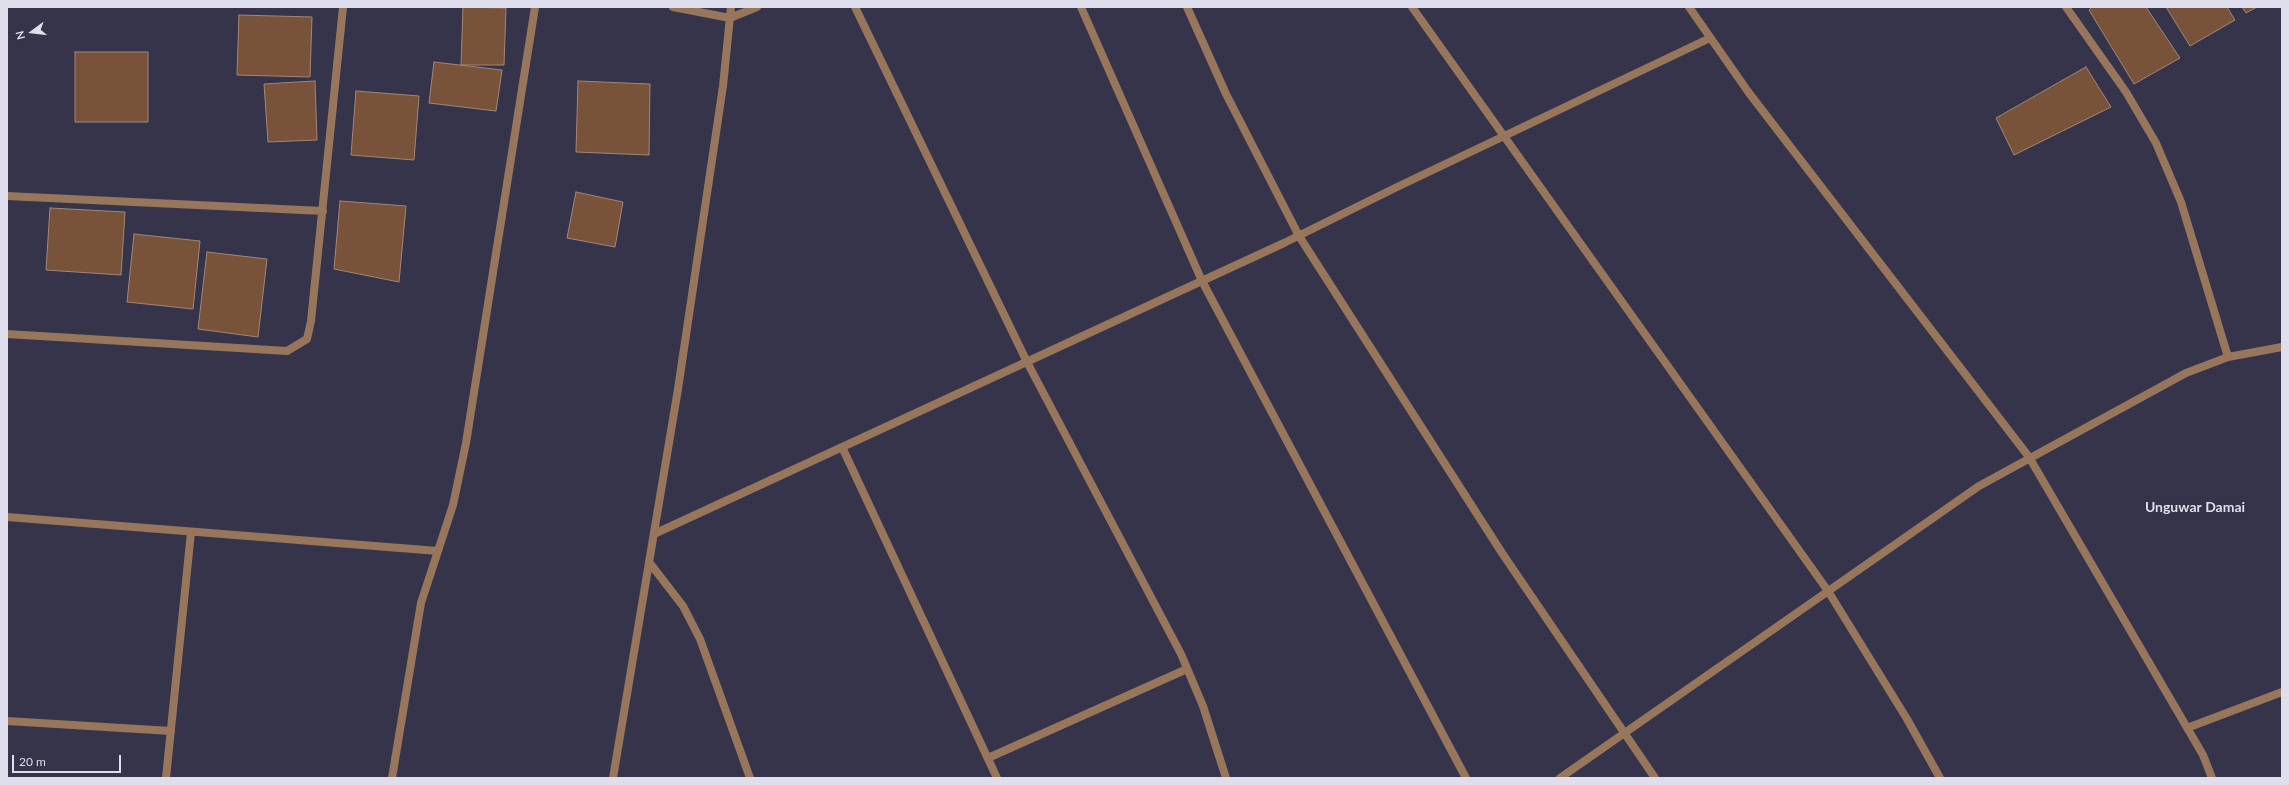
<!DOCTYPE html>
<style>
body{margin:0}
#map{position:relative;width:2289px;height:785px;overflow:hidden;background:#35344b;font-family:Lato,sans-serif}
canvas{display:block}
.frame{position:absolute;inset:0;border:8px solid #dfdeed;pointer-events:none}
.north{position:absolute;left:12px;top:12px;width:40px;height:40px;-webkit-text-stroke:3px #35344b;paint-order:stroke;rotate:255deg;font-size:11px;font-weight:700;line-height:16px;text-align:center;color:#dfdeed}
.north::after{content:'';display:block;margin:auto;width:14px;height:18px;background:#dfdeed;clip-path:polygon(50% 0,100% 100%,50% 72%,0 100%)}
.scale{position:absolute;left:12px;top:755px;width:109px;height:18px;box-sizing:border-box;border:2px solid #dfdeed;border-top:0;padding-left:5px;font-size:12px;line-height:14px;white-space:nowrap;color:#dfdeed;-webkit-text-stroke:3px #35344b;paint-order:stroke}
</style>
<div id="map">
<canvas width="2289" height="785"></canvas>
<div class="frame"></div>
<div class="north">N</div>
<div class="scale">20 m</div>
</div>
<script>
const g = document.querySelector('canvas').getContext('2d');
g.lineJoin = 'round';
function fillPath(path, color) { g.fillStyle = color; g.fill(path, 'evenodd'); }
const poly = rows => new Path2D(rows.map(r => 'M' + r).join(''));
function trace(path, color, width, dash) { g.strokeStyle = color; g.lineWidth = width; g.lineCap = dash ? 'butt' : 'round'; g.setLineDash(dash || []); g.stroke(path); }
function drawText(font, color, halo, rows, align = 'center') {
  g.font = font + ' Lato,sans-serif'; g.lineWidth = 3; g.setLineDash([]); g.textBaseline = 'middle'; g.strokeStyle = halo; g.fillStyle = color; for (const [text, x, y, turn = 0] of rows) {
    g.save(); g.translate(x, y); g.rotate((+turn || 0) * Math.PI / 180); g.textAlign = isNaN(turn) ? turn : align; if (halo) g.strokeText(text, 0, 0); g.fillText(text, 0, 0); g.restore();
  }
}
const building = poly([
 [463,7,506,8,504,65,461,65,463,7],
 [2092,7,2146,7,2180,58,2134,84,2089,10,2092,7],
 [2166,7,2227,7,2235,20,2190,46,2166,7],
 [2242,7,2257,7,2246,13,2242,7],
 [239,15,312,17,310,77,237,75,239,15],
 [75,52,148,52,148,122,75,122,75,52],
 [434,62,502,70,496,111,429,103,434,62],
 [2086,67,2111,107,2014,155,1996,118,2086,67],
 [315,81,317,140,268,142,264,84,315,81],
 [578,81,650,84,649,155,576,152,578,81],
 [356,91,419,96,414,160,351,155,356,91],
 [576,192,623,202,615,247,567,238,576,192],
 [340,201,406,206,399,282,334,269,340,201],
 [50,208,125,212,121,275,46,270,50,208],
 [134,234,200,241,193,309,127,302,134,234],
 [207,252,267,259,258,337,198,329,207,252]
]);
const street = poly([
 [673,7,730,18,757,7],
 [855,7,1027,362,1181,654,1203,706,1226,778],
 [1081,7,1202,281,1466,778],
 [1187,7,1226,94,1299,236,1502,553,1655,778],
 [1412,7,1828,591,1907,719,1940,778],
 [1689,7,1749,93,2029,457,2203,755,2212,778],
 [2066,7,2126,92,2156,143,2181,202,2228,357],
 [7,196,323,211],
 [7,334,287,351,307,339,311,321,343,7],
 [842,447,997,778],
 [7,517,438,551],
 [654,534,1284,243,1395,188,1710,38],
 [649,562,683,606,700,639,750,778],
 [7,721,171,731],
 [2187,728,2282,692],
 [988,758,1187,669],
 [166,778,191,532],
 [392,778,421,603,453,505,466,443,535,7],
 [613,778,678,389,723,86,731,7],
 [1560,778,1979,486,2186,373,2228,357,2282,347]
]);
const districtNames = [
 ["Unguwar Damai",2195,507]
];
fillPath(building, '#79523a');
trace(building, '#a28777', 1);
trace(street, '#97765c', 8);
drawText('bold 14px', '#dfdeed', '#35344b', districtNames);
</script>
